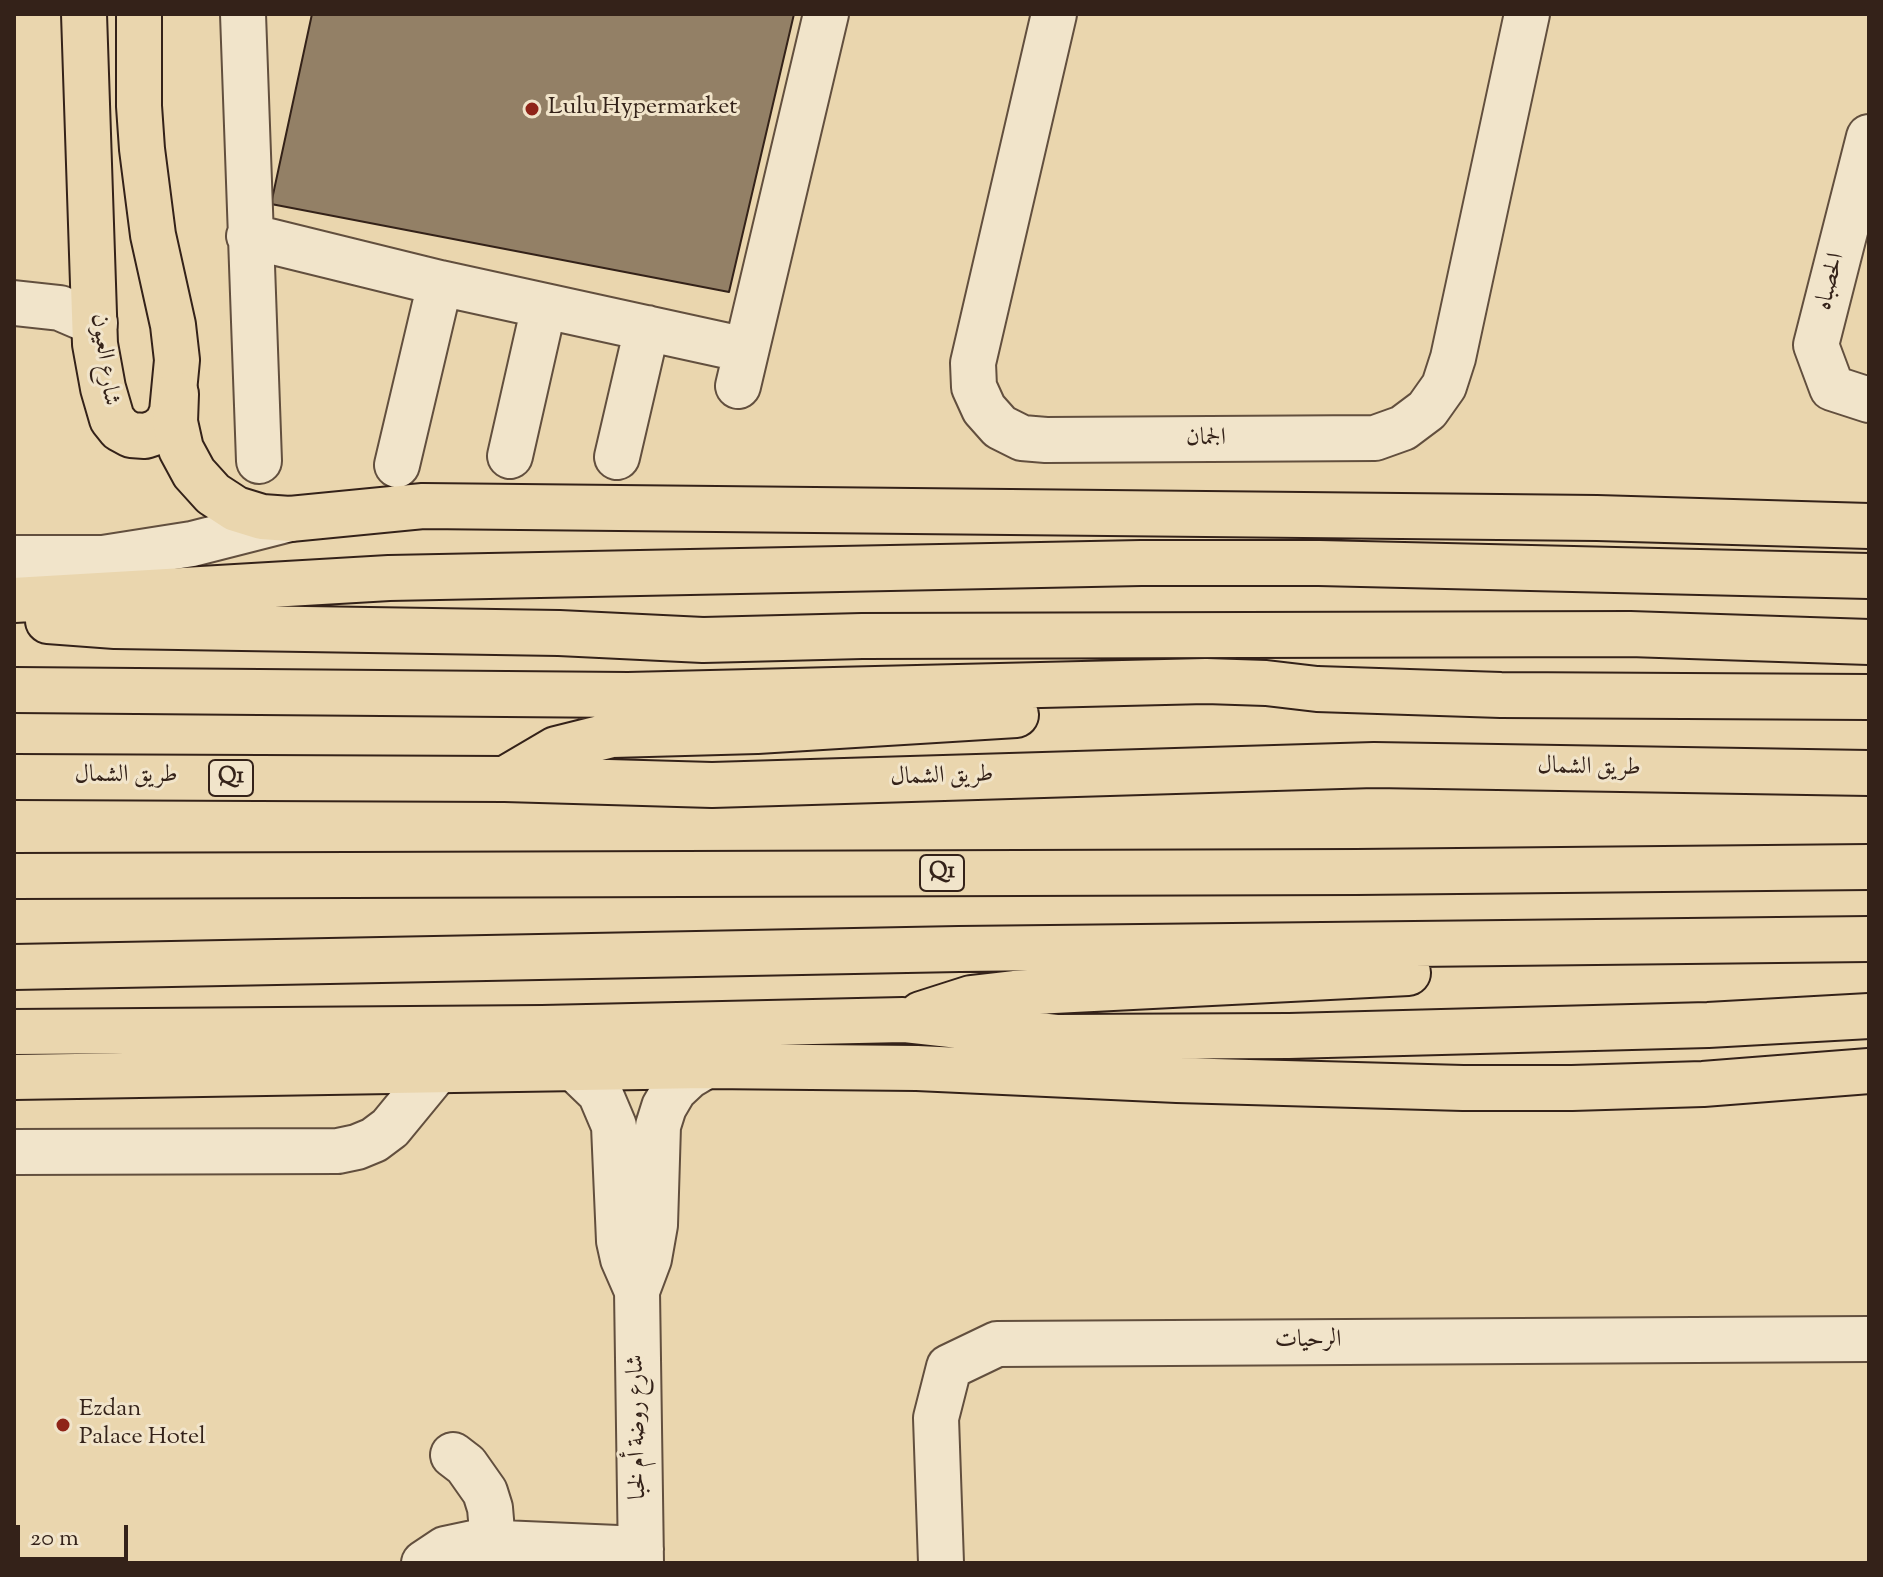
<!DOCTYPE html>
<meta charset="utf-8">
<style>
body{margin:0}
#map{position:relative;width:1883px;height:1577px;overflow:hidden;background:#ead6ae;font-family:"Sorts Mill Goudy",serif}
canvas{display:block}
.frame{position:absolute;inset:0;border:16px solid #342219;pointer-events:none}
.scale{position:absolute;left:16px;top:1525px;width:112px;height:36px;box-sizing:border-box;border:4px solid #342219;border-top:0;padding-left:10px;font-size:24px;line-height:28px;white-space:nowrap;color:#342219;-webkit-text-stroke:6px #f1e4ca;paint-order:stroke}
</style>
<div id="map">
<canvas width="1883" height="1577"></canvas>
<div class="frame"></div>
<div class="scale">20 m</div>
</div>
<script>
const g = document.querySelector('canvas').getContext('2d');
g.lineJoin = 'round';
function fillPath(path, color) { g.fillStyle = color; g.fill(path, 'evenodd'); }
const poly = rows => new Path2D(rows.map(r => 'M' + r).join(''));
function trace(path, color, width, dash) { g.strokeStyle = color; g.lineWidth = width; g.lineCap = dash ? 'butt' : 'round'; g.setLineDash(dash || []); g.stroke(path); }
function drawText(font, color, halo, rows, align = 'center') {
  g.font = font + ' "Sorts Mill Goudy",Amiri,serif'; g.lineWidth = 6; g.setLineDash([]); g.textBaseline = 'middle'; g.strokeStyle = halo; g.fillStyle = color; for (const [text, x, y, turn = 0] of rows) {
    g.save(); g.translate(x, y); g.rotate((+turn || 0) * Math.PI / 180); g.textAlign = isNaN(turn) ? turn : align; if (halo) g.strokeText(text, 0, 0); g.fillText(text, 0, 0); g.restore();
  }
}
const building = poly([
 [312,14,794,14,729,292,271,204,312,14]
]);
const minor = poly([
 [243,14,259,461],
 [1054,14,973,363,974,387,984,409,1000,427,1022,438,1046,440,1375,438,1403,428,1427,410,1444,386,1453,358,1527,14],
 [1869,137,1816,345,1832,388,1869,400],
 [249,236,440,283,746,350],
 [14,303,60,308,95,323],
 [738,386,826,14],
 [510,456,544,306],
 [617,457,647,328],
 [397,465,440,283],
 [14,558,103,558,192,544,290,519],
 [574,1068,600,1093,614,1126,619,1241,623,1259,637,1291],
 [14,1152,338,1151,357,1147,374,1140,390,1128,436,1072],
 [453,1455,466,1465,485,1492,490,1508,493,1543],
 [424,1563,445,1549,478,1542,641,1549],
 [641,1563,637,1291,649,1259,655,1225,658,1126,664,1107,674,1090,689,1076,706,1066],
 [941,1563,936,1418,949,1367,997,1344,1869,1339]
]);
const major = poly([
 [84,14,95,344,103,388,112,419,120,429,131,435,145,436,157,432,167,424,172,412,177,360,173,325,153,235,142,149,139,106,139,14]
]);
const highway = poly([
 [176,394,175,422,181,449,194,473,213,494,236,509,262,517,290,519,423,506,1597,518,1869,526],
 [14,600,389,578,1141,563,1319,563,1869,576],
 [48,621,115,626,559,633,703,640,862,636,1630,634,1869,642],
 [14,690,628,695,1206,681,1266,683,1317,689,1501,695,1869,697],
 [14,777,505,779,712,785,1374,765,1869,773],
 [505,779,556,749,612,735,757,731,1016,715],
 [14,876,1356,872,1869,867],
 [14,967,959,949,1869,939],
 [921,1014,971,998,1014,993,1408,973],
 [14,1032,542,1028,903,1020,1058,1037,1289,1036,1708,1025,1869,1016],
 [14,1077,706,1066,917,1068,1177,1080,1463,1088,1572,1088,1703,1084,1869,1071]
]);
const markers = [
 [532,109,8,"#8f2418"],
 [63,1425,8,"#8f2418"]
];
const shields = [
 [231,778,44],
 [942,873,44]
];
const shieldNames = [
 ["Q1",231,778],
 ["Q1",942,873]
];
const poiNames = [
 ["Lulu Hypermarket",548,109],
 ["Ezdan",79,1411],
 ["Palace Hotel",79,1439]
];
const streetNames = [
 ["الحصباه",1832,282,-76],
 ["شارع العيون",103,360,82],
 ["الجمان",1206,440],
 ["طريق الشمال",1589,769,1],
 ["طريق الشمال",126,777],
 ["طريق الشمال",942,778,-2],
 ["الرحيات",1308,1342],
 ["شارع روضة أم لخبا",639,1427,-91]
];
fillPath(building, '#938066');
trace(building, '#342219', 2);
trace(minor, '#624f3e', 48);
trace(major, '#342219', 48);
trace(highway, '#342219', 48);
trace(minor, '#f1e4ca', 44);
trace(major, '#ead6ae', 44);
trace(highway, '#ead6ae', 44);
for (const [x, y, r, color] of markers) { const dot = new Path2D(); dot.arc(x, y, r, 0, 2 * Math.PI); g.fillStyle = color; g.fill(dot); trace(dot, '#f1e4ca', 3); }
for (const [x, y, w] of shields) { const box = new Path2D(); box.roundRect(x - w / 2, y - 18, w, 36, 6); g.fillStyle = '#f1e4ca'; g.fill(box); trace(box, '#342219', 2); }
drawText('bold 22px', '#342219', null, shieldNames);
drawText('24px', '#342219', '#f1e4ca', poiNames, 'left');
drawText('24px', '#342219', '#f1e4ca', streetNames);
</script>
